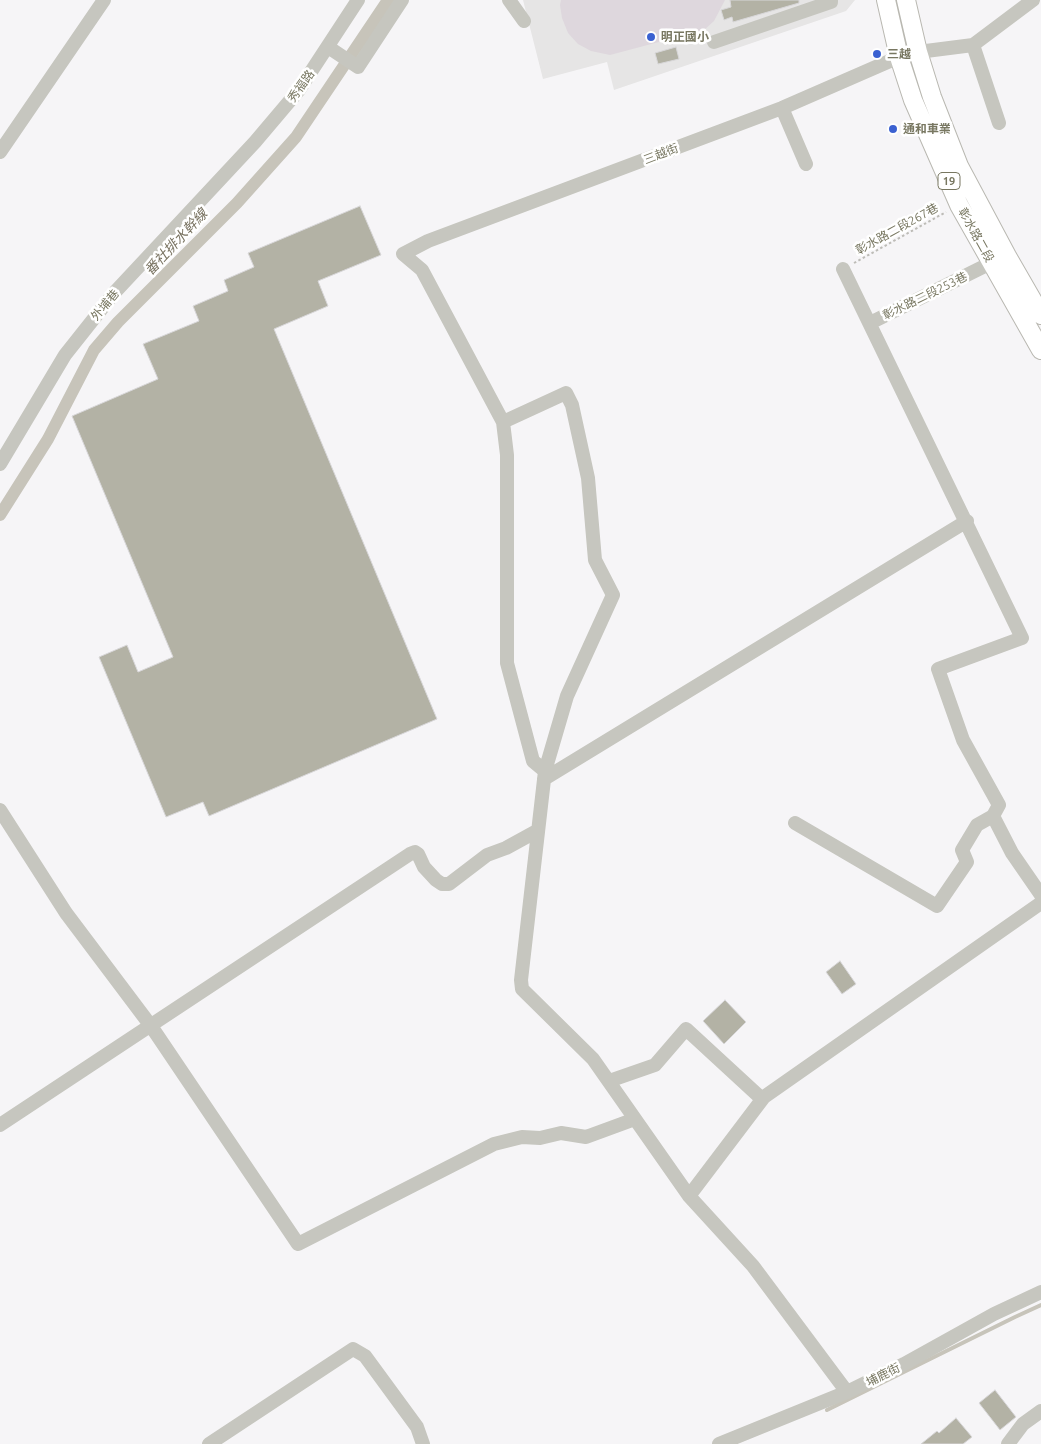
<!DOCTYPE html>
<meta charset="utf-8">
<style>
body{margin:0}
canvas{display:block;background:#f6f5f7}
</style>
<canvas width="1041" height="1444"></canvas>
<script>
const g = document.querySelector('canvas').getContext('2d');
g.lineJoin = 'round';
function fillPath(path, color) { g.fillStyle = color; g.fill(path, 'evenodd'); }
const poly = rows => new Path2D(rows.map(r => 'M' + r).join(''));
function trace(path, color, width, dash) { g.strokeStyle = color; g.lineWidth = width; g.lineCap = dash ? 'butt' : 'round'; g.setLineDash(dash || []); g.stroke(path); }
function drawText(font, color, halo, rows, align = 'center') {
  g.font = font + ' Ubuntu,"Noto Sans TC",sans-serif'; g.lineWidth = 5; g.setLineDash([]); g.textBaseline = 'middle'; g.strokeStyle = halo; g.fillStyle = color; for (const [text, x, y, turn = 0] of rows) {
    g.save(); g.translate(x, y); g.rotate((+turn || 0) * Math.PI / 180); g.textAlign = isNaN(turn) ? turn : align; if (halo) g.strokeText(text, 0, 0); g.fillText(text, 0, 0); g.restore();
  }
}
const built = poly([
 [523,0,855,0,846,11,614,90,607,62,543,79]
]);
const green = poly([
 [561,0,725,0,714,21,704,30,610,55,591,51,578,44,568,33,562,18,560,5]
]);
const stream = poly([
 [827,1410,1015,1317,1041,1305]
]);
const canal = poly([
 [0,515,48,439,94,350,118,322,237,203,296,137,388,0]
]);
const building = poly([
 [730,0,799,0,799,3,733,22,732,17,724,20,721,10,731,7,730,0],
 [676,47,679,59,658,64,655,53,676,47],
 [360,206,381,255,318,281,328,306,274,329,437,719,209,816,203,802,166,817,99,657,127,645,138,672,173,657,72,416,158,379,143,344,199,321,193,306,228,291,224,280,254,267,248,253,360,206],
 [840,961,856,984,842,994,826,972,840,961],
 [725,1000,746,1022,724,1044,703,1021,725,1000],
 [995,1390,1016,1417,1000,1430,979,1403,995,1390],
 [956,1418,972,1437,963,1444,921,1444,937,1431,939,1433,956,1418]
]);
const path = poly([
 [854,263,946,212]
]);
const minor = poly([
 [509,0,524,21],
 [714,42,831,2,831,0],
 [973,45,999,123],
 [328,47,358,67,402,0],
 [782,108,806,164],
 [0,152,104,0],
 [843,269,1022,638,938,669,963,740,999,805,993,816,1012,853,1041,895],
 [870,323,999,259],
 [503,422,566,393,572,405,588,478,595,560,613,595,567,696,545,771],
 [0,464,65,355,115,292,255,142,299,90,358,0],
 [544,779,967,521],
 [0,810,66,913,151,1026,298,1244,494,1144,522,1137,540,1138,561,1133,586,1137,635,1119],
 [795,823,937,906,967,862,962,850,977,825,993,816],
 [609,1081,655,1065,686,1029,762,1099],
 [0,1125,410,854,415,852,418,854,424,867,436,880,442,884,449,884,487,855,506,848,537,831],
 [689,1196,764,1097,1041,903],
 [847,1392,753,1266,689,1196,593,1059,522,989,521,980,545,771,533,761,507,663,507,455,503,422,422,270,403,254,428,241,782,108,899,57,918,52,973,45,1033,0],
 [209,1444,353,1349,365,1356,417,1427,423,1444],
 [719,1444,847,1392,904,1364,994,1314,1041,1292],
 [1008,1444,1023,1424,1041,1411]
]);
const major = poly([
 [886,0,899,57,913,100,959,205,1041,350],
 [906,0,918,52,932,97,959,166,1007,256,1041,315]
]);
const markers = [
 [651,37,5,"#3b61d1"],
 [877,54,5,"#3b61d1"],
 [893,129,5,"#3b61d1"]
];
const shields = [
 [949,181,22]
];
const shieldNames = [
 ["19",949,181]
];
const poiNames = [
 ["明正國小",661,37],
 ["三越",887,54],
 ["通和車業",903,129]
];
const streetNames = [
 ["秀福路",301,86,-54],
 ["三越街",661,154,-21],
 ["彰水路二段267巷",897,229,-29],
 ["彰水路二段",976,235,61],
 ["彰水路二段253巷",925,296,-26],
 ["外埔巷",105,305,-50],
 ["埔鹿街",883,1375,-27]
];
const waterNames = [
 ["番社排水幹線",176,242,-47]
];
fillPath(built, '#e6e5e5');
fillPath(green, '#ded7dd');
trace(stream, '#c7c4ba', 4);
trace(canal, '#c7c4ba', 12);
fillPath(building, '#b3b2a5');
trace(building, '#d8d7d9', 1);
trace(major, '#b9b8b1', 20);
trace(path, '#bdbcb7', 2, [2.5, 2.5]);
trace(minor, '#c6c6bf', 14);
trace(major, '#fff', 18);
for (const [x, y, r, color] of markers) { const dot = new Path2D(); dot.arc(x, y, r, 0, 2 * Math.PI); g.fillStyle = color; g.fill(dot); trace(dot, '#fff', 2); }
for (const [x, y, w] of shields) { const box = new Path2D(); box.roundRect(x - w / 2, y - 8.5, w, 17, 4); g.fillStyle = '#fff'; g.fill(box); trace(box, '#787761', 1); }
drawText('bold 11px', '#787761', null, shieldNames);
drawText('bold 12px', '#787761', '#fff', poiNames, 'left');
drawText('12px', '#787761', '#fff', streetNames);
drawText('italic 14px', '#787260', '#fff', waterNames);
</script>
